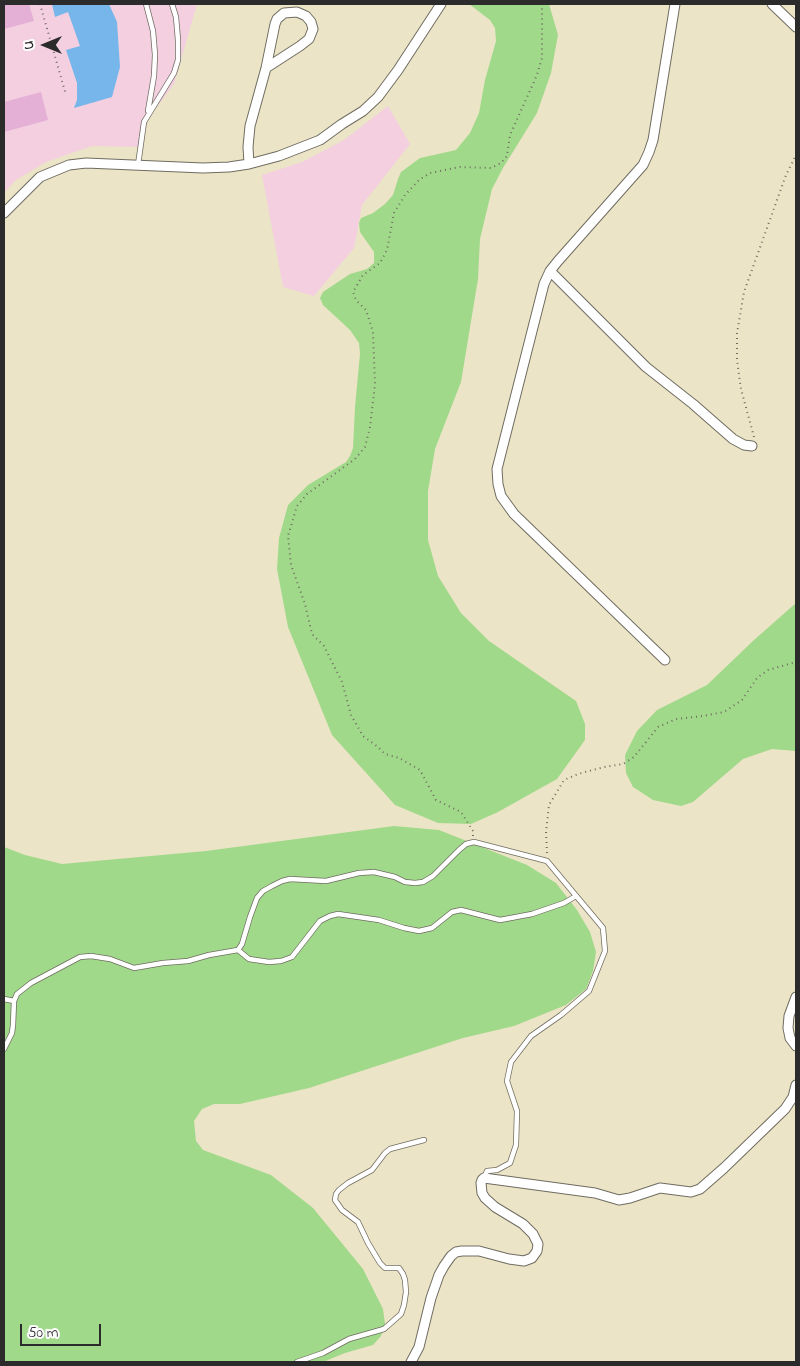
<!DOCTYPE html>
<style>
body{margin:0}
#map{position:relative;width:800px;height:1366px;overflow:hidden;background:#ece4c6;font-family:"Indie Flower",sans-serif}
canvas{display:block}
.frame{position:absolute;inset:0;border:5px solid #2b2b2b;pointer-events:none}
.north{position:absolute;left:20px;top:20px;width:50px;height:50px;-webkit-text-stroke:4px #fff;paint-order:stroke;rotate:270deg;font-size:14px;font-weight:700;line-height:20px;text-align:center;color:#2b2b2b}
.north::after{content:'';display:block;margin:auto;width:18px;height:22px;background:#2b2b2b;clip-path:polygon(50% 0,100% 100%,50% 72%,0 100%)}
.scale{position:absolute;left:20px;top:1324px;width:81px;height:22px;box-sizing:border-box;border:2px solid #2b2b2b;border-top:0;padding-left:6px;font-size:15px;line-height:18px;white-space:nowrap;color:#2b2b2b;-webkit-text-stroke:4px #fff;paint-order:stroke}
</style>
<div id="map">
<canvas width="800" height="1366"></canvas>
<div class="frame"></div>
<div class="north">U</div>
<div class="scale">50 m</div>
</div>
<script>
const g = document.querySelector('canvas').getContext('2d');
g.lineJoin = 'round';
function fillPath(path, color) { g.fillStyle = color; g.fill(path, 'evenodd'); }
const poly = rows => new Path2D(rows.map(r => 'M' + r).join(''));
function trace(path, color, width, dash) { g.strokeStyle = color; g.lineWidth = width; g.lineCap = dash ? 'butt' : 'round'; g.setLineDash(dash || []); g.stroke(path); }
const built = poly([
 [4,4,197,4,174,84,148,119,142,147,92,146,46,162,16,180,4,193],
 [388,106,410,144,362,205,354,248,314,296,283,287,262,175,302,162,344,140]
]);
const green = poly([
 [469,4,549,4,558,35,551,73,537,113,503,168,492,189,480,239,478,279,461,382,435,449,428,491,428,540,438,576,461,613,489,641,576,701,585,724,585,740,557,779,498,812,471,824,438,823,395,805,332,735,288,627,277,569,279,538,288,505,308,485,346,462,350,456,353,448,355,407,360,354,359,343,350,330,323,305,320,298,323,292,350,274,367,269,374,263,374,252,360,232,359,223,361,218,373,213,385,204,393,195,398,179,401,172,420,158,456,150,470,133,479,113,485,80,496,41,495,28,490,20],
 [796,603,796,751,772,749,743,759,693,802,681,806,653,800,633,787,626,773,625,755,637,731,657,710,707,685,754,640],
 [394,826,439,830,527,865,556,883,577,910,590,932,596,952,593,971,586,989,566,1005,514,1026,463,1038,309,1088,240,1104,214,1104,202,1109,194,1121,196,1141,203,1150,271,1175,313,1208,363,1269,383,1309,385,1324,381,1336,373,1345,345,1353,323,1362,4,1362,4,847,25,855,62,864,206,851]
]);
const water = poly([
 [52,4,109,4,117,22,120,67,112,97,74,108,77,100,77,83,66,50,80,46,68,12,55,17]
]);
const building = poly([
 [4,4,29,4,34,21,4,29],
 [41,92,48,120,4,132,4,102]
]);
const path = poly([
 [40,4,66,95],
 [405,4,422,4],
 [754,437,741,389,737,361,737,333,744,292,786,175,796,155],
 [473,836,473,831,461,812,436,800,420,770,399,758,385,754,378,747,363,736,351,715,342,682,324,646,312,634,305,604,291,565,288,536,297,506,307,494,355,459,365,447,370,427,375,384,373,332,366,310,356,300,353,292,363,275,380,263,387,250,394,213,405,195,419,180,430,173,460,167,491,168,501,163,507,156,510,135,537,75,542,58,542,4],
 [547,853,546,832,549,805,564,780,578,774,604,767,623,764,634,757,658,727,676,719,703,716,724,712,742,700,757,678,768,670,796,662]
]);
const lane = poly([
 [146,4,153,31,155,55,154,76,148,111],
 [138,165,144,122,174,73,178,60,178,40,176,17,172,4],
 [238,950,249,959,269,962,281,961,292,957,320,921,330,916,338,914,379,920,404,928,419,931,432,928,452,912,461,910,500,920,532,914,564,903,576,896],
 [4,999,14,1001],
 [4,1049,12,1033,13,1025,14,1001,17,994,31,983,80,957,91,956,110,959,134,968,163,963,188,961,209,955,238,950,242,944,250,917,257,898,263,891,272,886,282,881,290,879,326,881,359,873,374,872,395,877,405,882,415,883,423,882,433,876,459,850,466,844,474,842,547,861,603,928,605,951,589,991,561,1015,531,1036,511,1062,507,1081,517,1111,516,1145,510,1163,497,1170,487,1171,484,1178],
 [297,1362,323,1353,349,1339,384,1329,401,1314,404,1305,406,1292,405,1280,403,1274,399,1268,385,1268,380,1263,368,1243,358,1222,342,1210,335,1200,336,1194,339,1190,348,1183,372,1170,385,1153,390,1149,424,1140]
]);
const street = poly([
 [772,4,796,27],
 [249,164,248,147,250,126,266,68,275,24,277,19,284,13,297,12,306,16,311,22,313,29,309,39,300,46,266,68],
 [4,213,40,177,69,165,86,163,203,168,229,167,249,164,279,156,320,140,342,124,363,111,378,97,398,70,441,4],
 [550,271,646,367,693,404,733,439,744,445,752,446],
 [665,660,514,514,501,496,498,484,497,469,544,284,550,271,558,261,643,165,649,152,653,140,675,4],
 [796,997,789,1016,788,1028,790,1038,796,1046],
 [411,1362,419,1347,431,1298,439,1275,444,1266,451,1256,456,1252,462,1251,479,1251,509,1259,524,1261,532,1258,537,1251,538,1244,533,1234,523,1224,495,1207,485,1198,482,1193,481,1183,482,1180,484,1178,595,1193,619,1200,630,1198,660,1188,691,1192,700,1189,724,1168,785,1109,793,1097,796,1085]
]);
fillPath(built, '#f3cfe0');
fillPath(green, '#a1d98b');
fillPath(water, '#77b6ea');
fillPath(building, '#e4b0d5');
trace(lane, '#6f6c61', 6);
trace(street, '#6f6c61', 11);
trace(path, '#6f6c61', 2, [1, 4]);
trace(lane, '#fff', 4.5);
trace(street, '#fff', 9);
</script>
